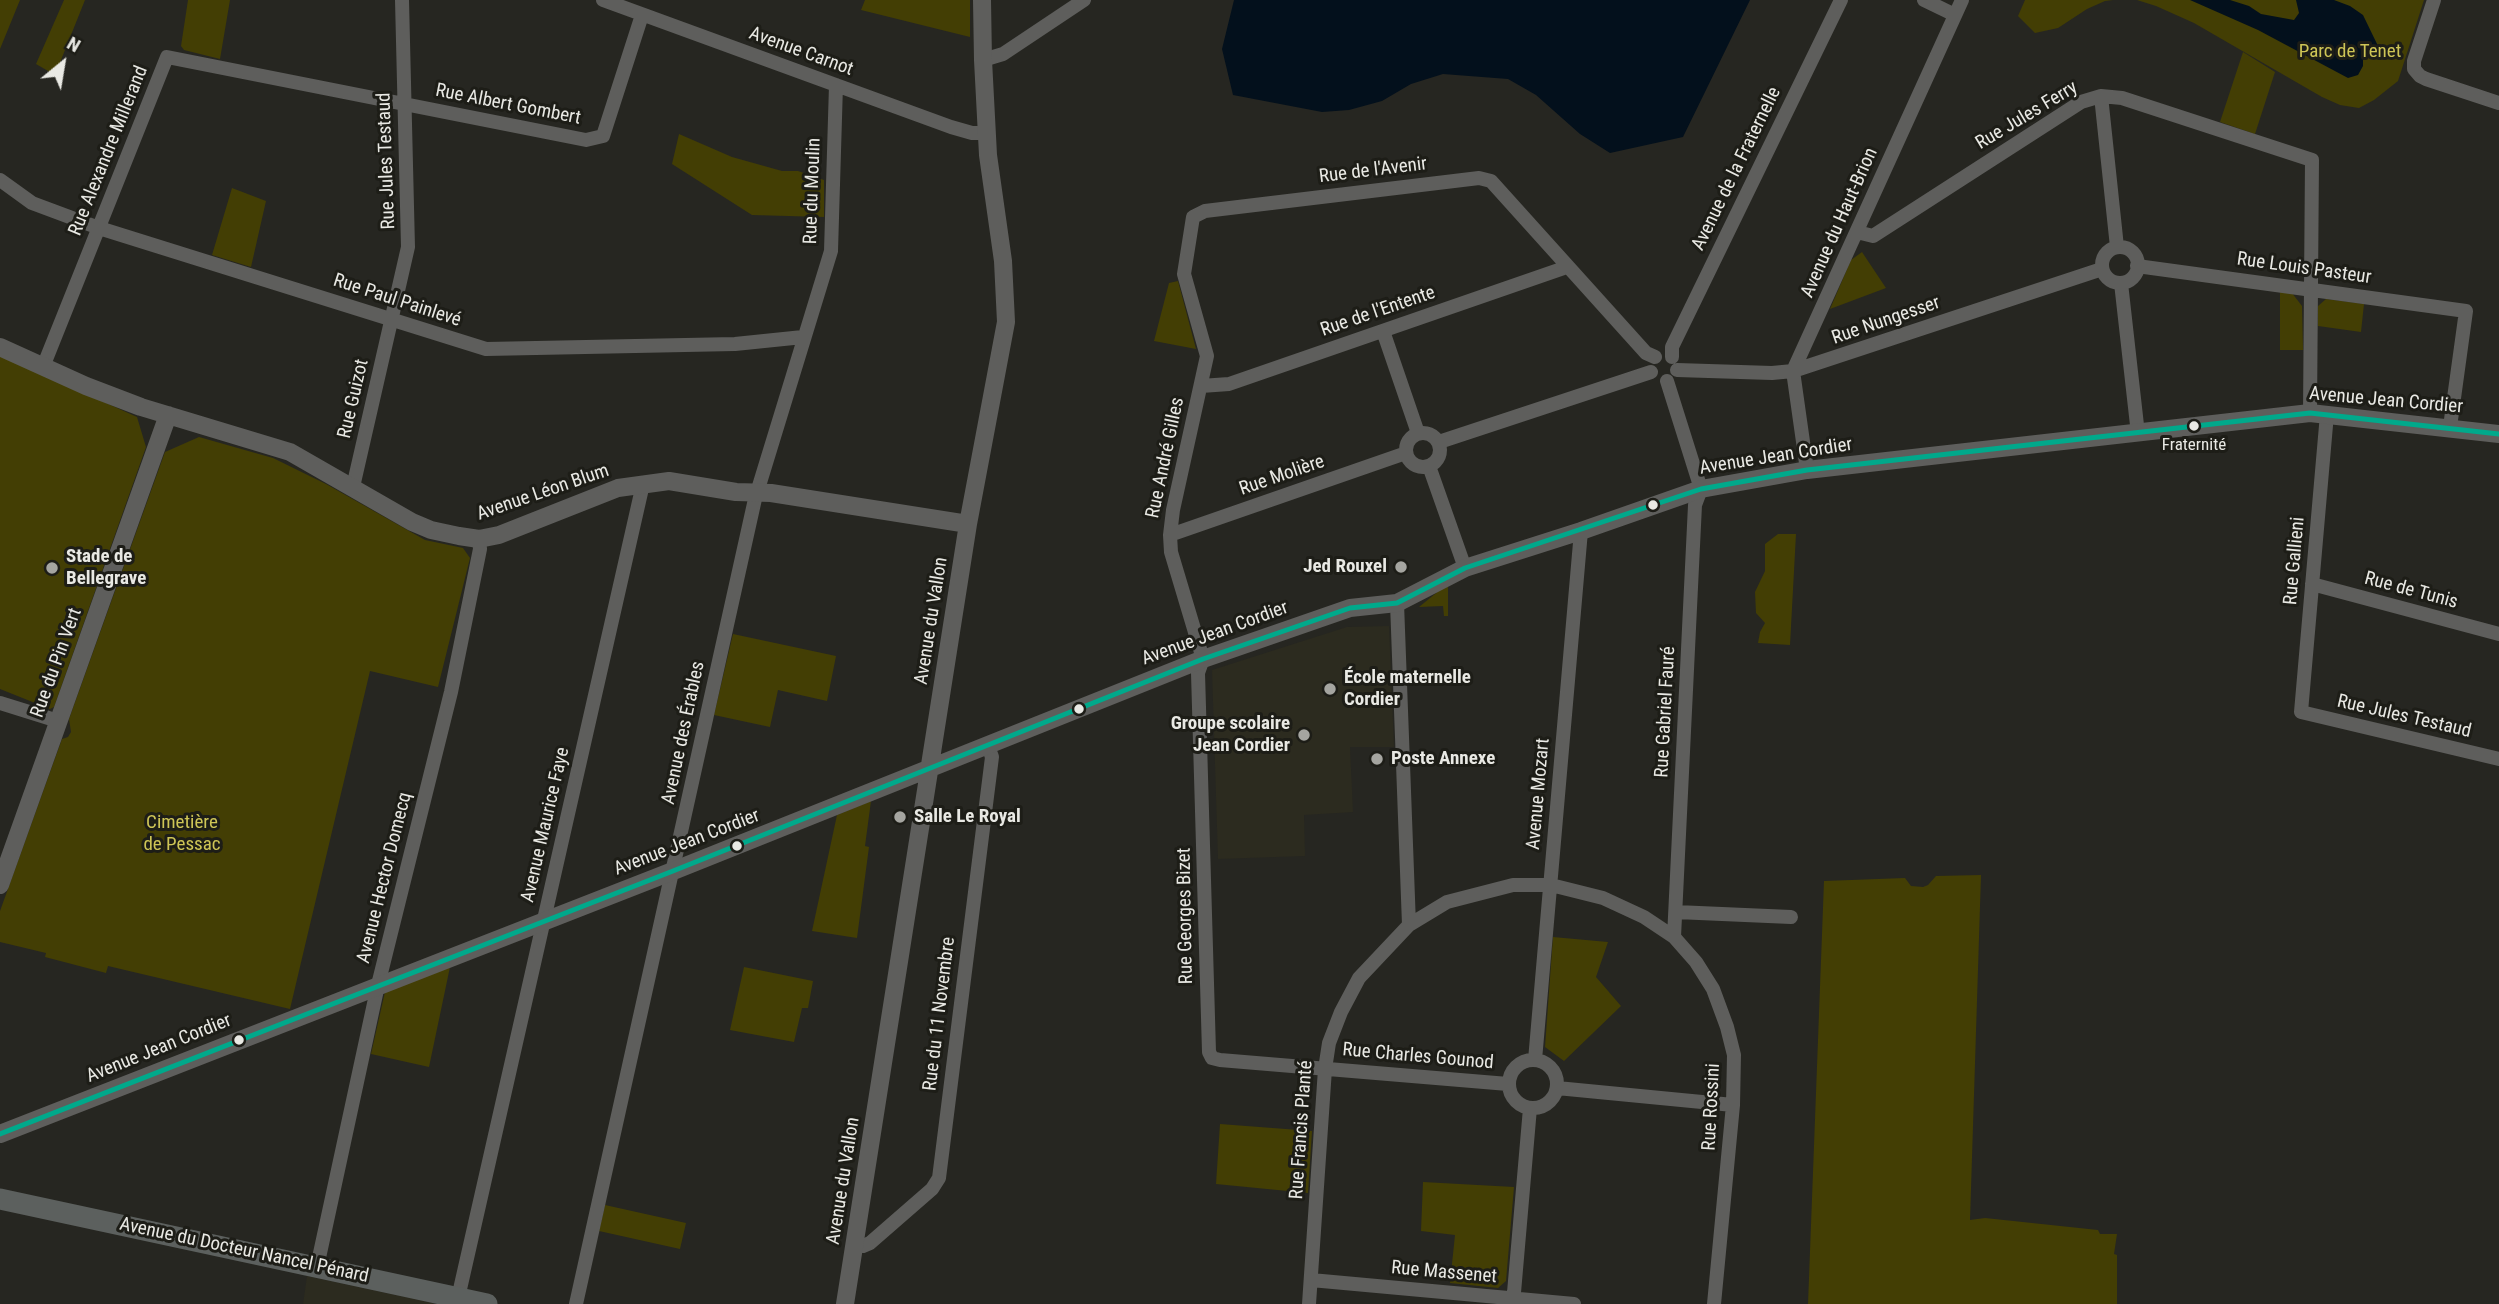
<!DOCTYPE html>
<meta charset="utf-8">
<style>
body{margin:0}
#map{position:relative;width:2499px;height:1304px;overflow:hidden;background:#262621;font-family:"Roboto Condensed",sans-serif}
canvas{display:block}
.north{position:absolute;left:28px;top:28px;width:70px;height:70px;-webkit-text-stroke:5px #1d1d17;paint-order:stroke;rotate:30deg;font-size:19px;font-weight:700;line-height:28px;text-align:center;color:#e9e9e4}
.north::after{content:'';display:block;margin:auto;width:24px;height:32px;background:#e9e9e4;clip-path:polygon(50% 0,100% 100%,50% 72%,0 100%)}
</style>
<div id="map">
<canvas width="2499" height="1304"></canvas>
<div class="north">N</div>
</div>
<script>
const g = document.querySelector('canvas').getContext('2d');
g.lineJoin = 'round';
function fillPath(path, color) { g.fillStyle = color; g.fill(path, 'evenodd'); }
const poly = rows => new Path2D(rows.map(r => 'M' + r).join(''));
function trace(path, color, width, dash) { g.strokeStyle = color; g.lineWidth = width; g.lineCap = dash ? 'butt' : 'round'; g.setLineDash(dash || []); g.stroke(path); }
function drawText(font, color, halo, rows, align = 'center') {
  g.font = font + ' "Roboto Condensed",sans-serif'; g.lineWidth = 6; g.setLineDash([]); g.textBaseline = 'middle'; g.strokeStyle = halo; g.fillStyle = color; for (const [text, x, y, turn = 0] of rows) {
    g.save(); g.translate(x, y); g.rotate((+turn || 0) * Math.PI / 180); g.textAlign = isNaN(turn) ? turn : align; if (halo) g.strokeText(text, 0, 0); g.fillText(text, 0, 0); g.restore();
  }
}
const built = poly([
 [1389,626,1394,747,1350,747,1353,812,1304,815,1305,856,1218,859,1212,670,1347,627],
 [307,1276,433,1303,433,1304,303,1304]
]);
const green = poly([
 [0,0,20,0,0,49],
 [64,0,85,0,55,75,36,64],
 [188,0,230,0,220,59,184,50,181,46],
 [865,0,970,0,970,37,861,10],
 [2025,0,2113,0,2105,1,2087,9,2058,28,2035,33,2018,16],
 [2137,0,2424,0,2398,81,2374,100,2359,108,2340,105,2322,97,2194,23,2156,6],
 [2243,52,2275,72,2255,134,2220,122],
 [679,134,732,157,782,171,798,171,824,180,824,217,752,215,672,164],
 [232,188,266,201,251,267,212,255],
 [1862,252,1886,288,1830,309,1851,260],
 [1178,281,1196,349,1154,341,1169,283],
 [2280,291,2292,293,2302,306,2303,350,2280,350],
 [2326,299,2364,304,2361,332,2318,326,2318,306],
 [0,355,137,417,146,447,54,707,50,709,0,689],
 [199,437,273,458,326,484,425,540,463,548,470,558,438,687,370,671,290,1009,108,966,106,973,45,957,46,953,0,942,0,911,62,739,68,737,71,732,69,719,165,452],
 [1778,534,1796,534,1790,645,1758,643,1760,632,1765,623,1756,613,1755,592,1765,571,1765,544],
 [1446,585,1448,585,1448,616,1444,616,1443,606,1419,607],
 [733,634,836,656,827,701,778,690,770,727,714,715],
 [871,801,865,846,869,847,857,938,812,931,837,815],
 [1981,875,1970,1220,1985,1218,2098,1230,2100,1234,2117,1234,2114,1254,2117,1255,2117,1304,1808,1304,1824,881,1905,878,1911,886,1923,887,1928,885,1936,876],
 [1553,937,1608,942,1596,977,1621,1006,1564,1061,1545,1047],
 [450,967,429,1067,371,1054,385,992],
 [744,967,813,981,808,1008,802,1008,794,1042,730,1030],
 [1220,1124,1312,1131,1308,1193,1216,1184],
 [1423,1182,1514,1187,1506,1281,1498,1288,1450,1283,1455,1235,1421,1231],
 [605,1205,686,1223,680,1249,599,1231]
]);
const water = poly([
 [1234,0,1750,0,1683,137,1610,153,1580,134,1536,95,1508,79,1443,74,1411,84,1382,101,1349,110,1322,112,1233,95,1222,49],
 [2190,0,2230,0,2249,6,2261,14,2294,20,2299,13,2296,0,2334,0,2350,6,2363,15,2378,46,2386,48,2387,53,2368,52,2363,57,2363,66,2358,75,2348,78,2258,30]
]);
const minor = poly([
 [603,0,951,127,972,133,987,133],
 [1924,0,1955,15],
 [2434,0,2414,61,2414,69,2420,76,2426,79,2499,103],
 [983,60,1003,54,1084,0],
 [2101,96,2117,247],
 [0,180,32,203,99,228,486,349,735,344,803,337],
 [1857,232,1873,236,2081,102,2101,96,2122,98,2312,160,2310,413],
 '2102 265a18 18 0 1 1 36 0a18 18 0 1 1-36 0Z',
 [2137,266,2466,311,2450,427],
 [2121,283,2138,434],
 [1383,331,1418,433],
 [1672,357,1672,347,1841,0],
 [43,367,167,57,586,140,603,136,642,15],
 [1677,370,1772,373,1793,371,2102,269],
 [1667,381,1701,489,1695,505,1674,937],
 [1201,386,1229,384,1567,267],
 [2327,414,2301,712,2499,759],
 '1406 450a17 17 0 1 1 34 0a17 17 0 1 1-34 0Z',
 [1439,442,1651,372],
 [1429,466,1465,568],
 [1807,470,1793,371,1962,0],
 [353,487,408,247,402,0],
 [1170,535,1406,453],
 [2312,584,2499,634],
 [1397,603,1409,925],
 [0,703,58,721],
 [1676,912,1791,917],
 '1509 1084a24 24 0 1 1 48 0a24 24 0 1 1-48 0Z',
 [1535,1060,1581,531],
 [1508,1084,1220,1060,1212,1058,1209,1052,1198,673,1203,659,1171,552,1170,535,1173,510,1207,356,1184,274,1193,217,1205,211,1479,178,1491,181,1646,353,1655,357],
 [1557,1088,1733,1105],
 [855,1245,863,1246,870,1243,932,1189,939,1178,992,757,988,746],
 [317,1267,378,985,451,692,480,549,479,539],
 [1311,1280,1574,1304],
 [458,1298,643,484],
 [576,1304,755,499,831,251,836,85],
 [1309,1304,1325,1069,1329,1043,1341,1012,1359,978,1409,925,1447,902,1513,885,1551,885,1603,898,1644,917,1674,937,1696,962,1713,989,1727,1027,1734,1055,1733,1105,1714,1304],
 [1513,1304,1530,1108]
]);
const tertiary = poly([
 [0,347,86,386,141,407,290,452,412,522,431,530,459,536,479,539,499,535,618,488,669,481,736,492,771,493,968,524],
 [0,885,168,415],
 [0,1134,673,871,1203,659,1350,608,1397,603,1465,568,1581,531,1701,489,1807,470,2310,413,2499,434],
 [845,1304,968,524,1006,322,1003,261,988,155,983,60,982,0]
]);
const secondary = poly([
 [0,1199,487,1304]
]);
const bus1 = poly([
 [0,1134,673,871,1203,659,1350,608,1397,603,1465,568,1701,489,1807,470,2310,413,2499,434]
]);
const markers = [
 [2194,426,6,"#e9e9e4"],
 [1653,505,6,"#e9e9e4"],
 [1401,567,7,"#a5a5a0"],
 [52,568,7,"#a5a5a0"],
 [1330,689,7,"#a5a5a0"],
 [1079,709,6,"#e9e9e4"],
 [1304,735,7,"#a5a5a0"],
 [1377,759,7,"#a5a5a0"],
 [900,817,7,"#a5a5a0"],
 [737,846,6,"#e9e9e4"],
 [239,1040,6,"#e9e9e4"]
];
const busNames = [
 ["Fraternité",2194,446]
];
const streetNames = [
 ["Avenue Carnot",801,52,20],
 ["Rue Albert Gombert",508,105,11],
 ["Rue Jules Ferry",2027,116,-31],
 ["Rue Alexandre Millerand",109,151,-68],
 ["Rue Jules Testaud",387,161,-92],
 ["Avenue de la Fraternelle",1737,169,-64],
 ["Rue de l'Avenir",1373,171,-7],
 ["Rue du Moulin",813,191,-88],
 ["Avenue du Haut-Brion",1840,223,-66],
 ["Rue Louis Pasteur",2304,269,8],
 ["Rue Paul Painlevé",397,301,18],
 ["Rue de l'Entente",1378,312,-19],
 ["Rue Nungesser",1886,321,-19],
 ["Rue Guizot",354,399,-77],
 ["Avenue Jean Cordier",2386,401,5],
 ["Avenue Jean Cordier",1776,457,-9],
 ["Rue André Gilles",1166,458,-78],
 ["Rue Molière",1282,476,-19],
 ["Avenue Léon Blum",543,493,-19],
 ["Rue Gallieni",2295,561,-85],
 ["Rue de Tunis",2411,591,15],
 ["Avenue du Vallon",932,621,-81],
 ["Avenue Jean Cordier",1215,634,-20],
 ["Rue du Pin Vert",57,663,-70],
 ["Rue Gabriel Fauré",1666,712,-87],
 ["Rue Jules Testaud",2404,717,13],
 ["Avenue des Érables",684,733,-78],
 ["Avenue Mozart",1539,794,-85],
 ["Avenue Maurice Faye",546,825,-77],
 ["Avenue Jean Cordier",687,843,-21],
 ["Avenue Hector Domecq",385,878,-76],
 ["Rue Georges Bizet",1186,916,-91],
 ["Rue du 11 Novembre",940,1014,-83],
 ["Avenue Jean Cordier",159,1049,-22],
 ["Rue Charles Gounod",1418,1057,5],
 ["Rue Rossini",1712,1107,-87],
 ["Rue Francis Planté",1302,1130,-86],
 ["Avenue du Vallon",844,1181,-81],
 ["Avenue du Docteur Nancel Pénard",244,1251,12],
 ["Rue Massenet",1444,1273,5]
];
const parkNames = [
 ["Parc de Tenet",2350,52],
 ["Cimetière",182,823],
 ["de Pessac",182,845]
];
const poiNames = [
 ["Stade de",66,557],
 ["Bellegrave",66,579],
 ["Jed Rouxel",1387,567,"right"],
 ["École maternelle",1344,678],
 ["Cordier",1344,700],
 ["Groupe scolaire",1290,724,"right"],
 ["Jean Cordier",1290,746,"right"],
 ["Poste Annexe",1391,759],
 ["Salle Le Royal",914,817]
];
fillPath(built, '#2c2b1f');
fillPath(green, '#433e04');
fillPath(water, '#03101c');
trace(minor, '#5e5e5c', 14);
trace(tertiary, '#5e5e5c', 18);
trace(secondary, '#5c605e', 21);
trace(bus1, '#00a98b', 5);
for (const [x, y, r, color] of markers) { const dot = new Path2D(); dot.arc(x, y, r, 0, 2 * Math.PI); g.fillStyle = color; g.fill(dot); trace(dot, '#1d1d17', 2.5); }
drawText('17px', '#e9e9e4', '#1d1d17', busNames);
drawText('19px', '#e9e9e4', '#1d1d17', streetNames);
drawText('19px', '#cec556', '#1d1d17', parkNames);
drawText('bold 19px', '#e9e9e4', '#1d1d17', poiNames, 'left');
</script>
